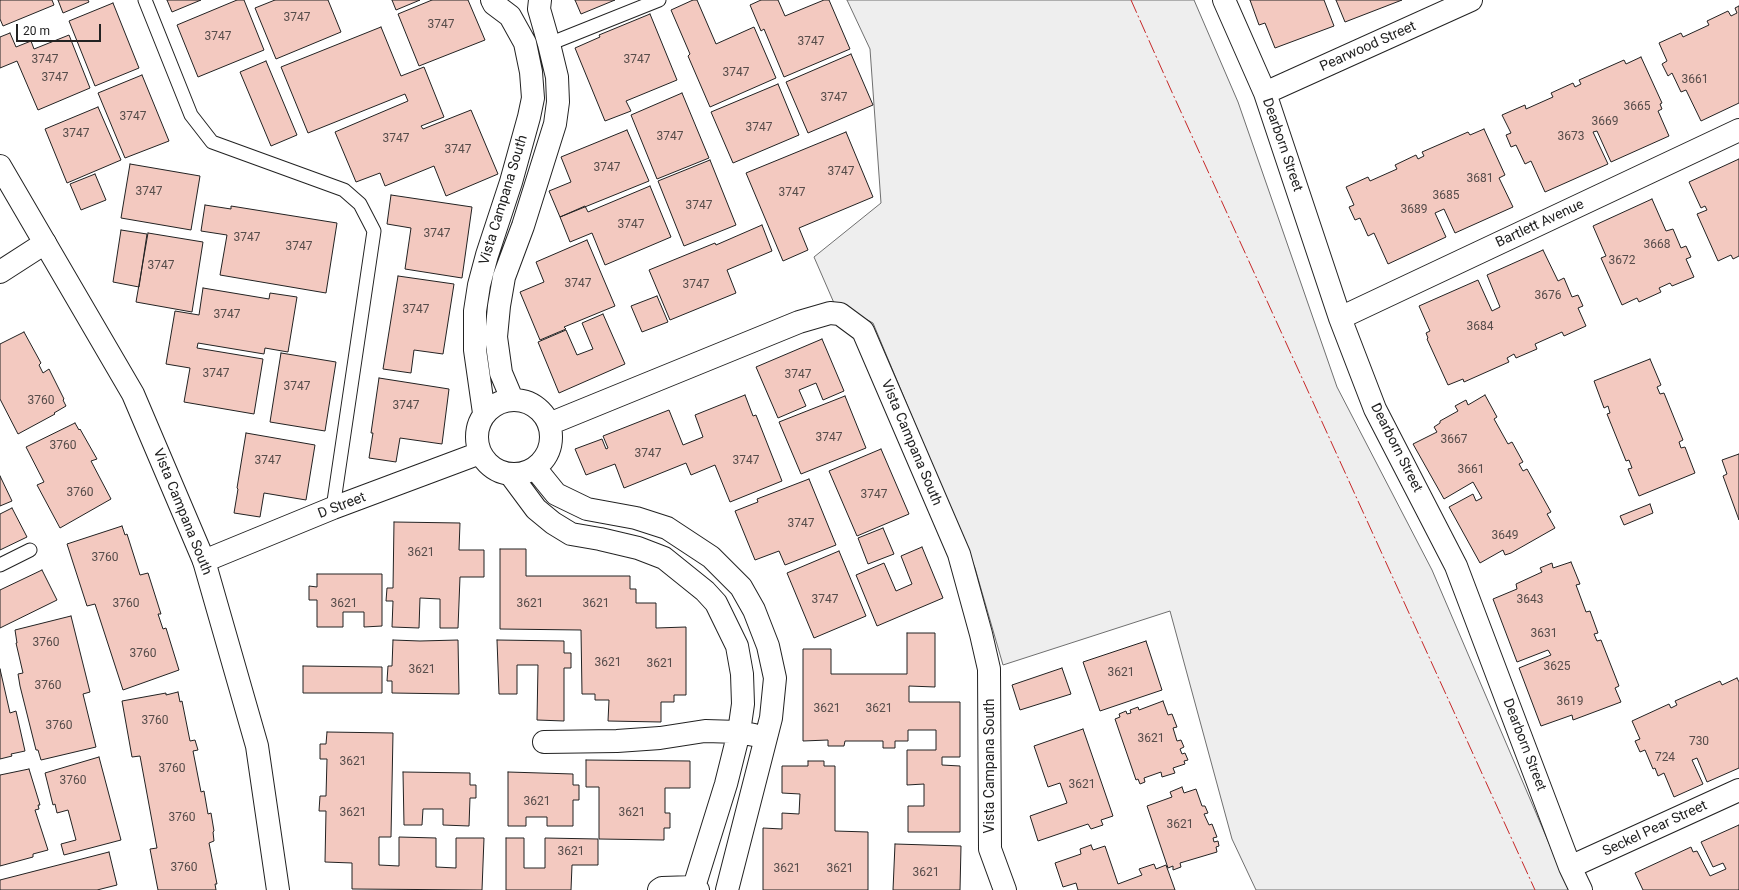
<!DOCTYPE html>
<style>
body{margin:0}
#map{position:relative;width:1739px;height:890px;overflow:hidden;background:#fff;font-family:Roboto,sans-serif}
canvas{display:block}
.scale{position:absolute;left:16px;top:24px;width:85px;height:18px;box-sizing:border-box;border:2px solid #222;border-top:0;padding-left:5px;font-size:12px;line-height:14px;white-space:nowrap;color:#222;-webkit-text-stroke:3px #fff;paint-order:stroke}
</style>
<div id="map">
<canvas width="1739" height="890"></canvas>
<div class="scale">20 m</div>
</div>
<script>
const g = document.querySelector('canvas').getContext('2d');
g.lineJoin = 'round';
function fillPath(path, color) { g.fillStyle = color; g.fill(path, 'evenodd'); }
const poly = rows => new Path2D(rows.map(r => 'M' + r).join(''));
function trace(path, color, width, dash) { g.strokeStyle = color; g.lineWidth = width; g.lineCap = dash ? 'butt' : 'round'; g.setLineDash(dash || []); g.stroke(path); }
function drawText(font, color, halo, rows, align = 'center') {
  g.font = font + ' Roboto,sans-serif'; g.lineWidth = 3; g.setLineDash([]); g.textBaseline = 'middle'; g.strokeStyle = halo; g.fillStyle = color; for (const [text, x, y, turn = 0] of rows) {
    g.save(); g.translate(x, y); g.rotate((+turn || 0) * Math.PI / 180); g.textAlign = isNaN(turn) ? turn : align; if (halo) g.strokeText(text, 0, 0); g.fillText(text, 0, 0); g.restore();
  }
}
const green = poly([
 [847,0,1194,0,1238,102,1337,387,1432,570,1569,890,1256,890,1232,839,1170,611,1003,665,975,568,873,323,834,303,814,257,881,203,870,49,847,0]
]);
const building = poly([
 [0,0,52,0,54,5,3,26,0,19,0,0],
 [58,0,88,0,89,2,63,13,58,0],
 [167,0,201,0,172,12,167,0],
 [237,0,244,0,264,50,198,77,177,25,237,0],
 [275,0,328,0,341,32,276,59,255,8,275,0],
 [392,0,420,0,396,10,392,0],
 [432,0,468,0,485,40,419,66,398,14,432,0],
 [575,0,615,0,581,14,575,0],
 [693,0,697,0,716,44,754,27,776,78,710,107,688,56,690,54,671,10,693,0],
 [761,0,778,0,785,16,824,0,829,0,850,49,784,77,764,29,761,31,750,5,761,0],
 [1250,0,1324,0,1334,26,1275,48,1265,23,1259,25,1250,0],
 [1336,0,1402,0,1345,22,1336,0],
 [113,3,139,68,95,86,69,21,113,3],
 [1739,6,1739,103,1701,121,1686,90,1681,92,1672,73,1668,76,1662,64,1667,61,1659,43,1681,33,1683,37,1709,25,1707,21,1728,11,1731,16,1737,13,1735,8,1739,6],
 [650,14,677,80,626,101,631,111,605,121,575,48,600,37,599,35,650,14],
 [381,27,401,76,424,67,444,117,421,126,423,129,471,110,498,174,446,196,434,166,385,186,380,173,356,182,335,132,408,101,405,94,308,133,281,67,381,27],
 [10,33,16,47,31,41,34,49,69,35,90,88,38,110,17,61,0,68,0,37,10,33],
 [851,54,873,105,808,133,786,82,851,54],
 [1641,57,1662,103,1660,104,1662,109,1658,111,1669,136,1611,162,1597,131,1593,132,1608,164,1545,192,1531,161,1525,164,1516,145,1511,147,1506,135,1511,133,1502,115,1525,105,1526,109,1553,97,1551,93,1573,83,1575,87,1581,84,1579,80,1624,60,1626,64,1641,57],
 [266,61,297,135,271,146,240,72,266,61],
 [142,75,169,141,125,158,98,93,142,75],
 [778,84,799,135,733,163,711,112,778,84],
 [682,93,709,158,657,179,631,115,682,93],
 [98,107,121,160,67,183,45,129,98,107],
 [1484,129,1505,175,1499,178,1513,207,1455,233,1444,209,1435,213,1446,237,1388,264,1374,233,1368,236,1360,218,1355,220,1349,207,1354,205,1346,187,1368,177,1370,181,1397,169,1395,165,1416,155,1418,159,1424,156,1422,152,1468,132,1470,135,1484,129],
 [627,130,649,181,560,217,549,191,571,182,561,157,627,130],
 [846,132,873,197,799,228,808,250,783,261,746,173,846,132],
 [1739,159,1739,256,1733,259,1731,255,1718,261,1697,214,1707,210,1705,206,1701,208,1689,182,1739,159],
 [710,160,736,225,684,246,658,181,710,160],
 [130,164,200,176,191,230,121,218,130,164],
 [95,174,106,200,81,210,70,184,95,174],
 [650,186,671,237,605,265,592,233,570,242,560,217,585,206,588,212,650,186],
 [391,195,472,207,462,278,405,269,411,228,387,224,391,195],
 [1652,199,1666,231,1673,229,1681,248,1686,246,1691,257,1686,259,1694,277,1672,286,1670,283,1659,288,1661,292,1639,302,1637,298,1622,305,1601,258,1606,256,1593,226,1652,199],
 [205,205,231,209,231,206,337,223,326,293,220,275,227,235,201,231,205,205],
 [762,225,772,251,727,270,736,293,670,320,649,270,715,243,716,245,762,225],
 [121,230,147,234,139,287,113,282,121,230],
 [148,233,203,242,192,312,136,302,148,233],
 [587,240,615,306,564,327,566,329,540,340,520,292,544,282,536,262,587,240],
 [1543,250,1558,281,1564,278,1572,297,1578,295,1583,306,1578,308,1586,326,1564,336,1562,332,1535,344,1537,349,1516,358,1514,354,1507,358,1509,362,1464,382,1463,379,1448,385,1427,339,1428,338,1426,333,1430,331,1419,306,1478,280,1492,311,1500,307,1487,275,1543,250],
 [398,276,454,284,443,354,414,350,411,373,383,369,398,276],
 [203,288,269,299,270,293,297,297,288,352,265,348,264,354,198,343,197,348,263,359,254,414,184,402,190,368,166,364,175,311,199,315,203,288],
 [657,296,668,322,642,332,631,306,657,296],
 [603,314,625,364,559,393,538,342,566,330,577,355,593,349,582,323,603,314],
 [24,332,41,363,39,365,43,373,49,369,64,399,63,400,66,406,54,413,55,414,18,434,0,399,0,344,24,332],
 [822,339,844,391,823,400,816,383,799,390,806,406,778,418,756,367,822,339],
 [281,353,336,362,325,431,270,422,281,353],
 [1650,359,1661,385,1657,387,1660,394,1664,393,1683,440,1679,442,1681,448,1685,447,1695,473,1639,496,1628,469,1632,468,1629,460,1626,461,1607,414,1610,413,1608,406,1604,408,1594,381,1650,359],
 [379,378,449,389,442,444,400,438,396,462,369,458,373,433,371,433,379,378],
 [745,395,753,416,756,415,782,481,730,502,715,465,691,475,686,463,624,488,615,464,586,475,575,449,602,439,606,449,608,448,603,436,669,410,683,445,703,437,695,415,745,395],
 [1485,395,1497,417,1494,419,1508,444,1512,442,1523,462,1519,464,1523,471,1527,469,1551,512,1547,514,1555,528,1511,553,1505,555,1503,550,1480,563,1449,507,1473,494,1476,501,1482,498,1473,482,1444,499,1413,444,1437,432,1434,427,1440,423,1440,421,1458,411,1455,406,1466,400,1468,405,1485,395],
 [845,396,866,448,801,474,779,422,845,396],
 [75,423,79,430,80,429,97,459,91,461,111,499,60,528,37,485,44,482,26,447,75,423],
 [246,433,315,445,306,500,264,493,260,517,234,513,238,489,237,488,246,433],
 [881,449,909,514,857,536,829,471,881,449],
 [1739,454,1739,520,1723,476,1727,474,1722,460,1739,454],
 [0,476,12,501,0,506,0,476],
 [809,479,836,545,785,565,779,551,755,560,735,511,758,502,757,499,809,479],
 [1650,504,1653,513,1624,525,1620,516,1650,504],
 [12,508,27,537,0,550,0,514,12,508],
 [394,522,460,523,459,550,484,550,484,577,460,577,458,628,440,628,440,599,420,598,419,628,392,627,393,601,386,601,387,588,393,588,394,522],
 [122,526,125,535,127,534,140,575,148,573,161,614,158,614,163,629,166,628,179,670,123,690,95,604,87,606,67,544,122,526],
 [883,528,894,554,868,564,858,538,883,528],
 [922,547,943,598,877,626,856,575,884,563,896,591,912,584,901,556,922,547],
 [500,549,526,549,526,576,630,576,630,589,636,589,636,603,656,603,656,628,686,627,686,695,674,695,674,702,661,702,661,722,608,721,609,700,595,700,595,694,582,694,581,630,500,629,500,549],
 [839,551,866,616,814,638,787,573,839,551],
 [1571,562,1580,584,1576,585,1586,612,1590,611,1598,633,1594,634,1597,641,1601,640,1619,686,1615,688,1621,702,1573,720,1572,715,1541,726,1519,668,1551,655,1548,650,1517,662,1493,599,1517,589,1516,584,1542,572,1540,568,1552,563,1553,568,1571,562],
 [42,570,57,600,0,628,0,590,42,570],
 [317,574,382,574,382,626,364,627,364,612,343,612,343,627,317,627,317,600,309,600,309,586,317,587,317,574],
 [71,616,90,692,83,694,96,747,41,760,38,750,36,750,20,686,18,674,23,673,16,643,17,643,15,630,71,616],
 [907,633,935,633,935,687,909,686,909,702,960,702,960,757,942,757,942,765,960,766,960,832,908,832,908,806,924,806,924,784,907,785,907,750,936,750,936,730,908,730,908,741,895,741,895,748,883,748,883,741,845,741,844,746,828,746,828,740,803,741,803,649,831,649,831,674,907,674,907,633],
 [393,640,420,641,458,640,459,694,392,693,392,681,387,681,388,666,392,666,393,640],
 [497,640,564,641,564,653,571,653,571,668,564,668,564,721,537,720,538,665,517,665,517,694,499,694,497,640],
 [1146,641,1162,690,1100,711,1083,662,1146,641],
 [303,666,382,667,382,693,303,693,303,666],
 [1062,668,1071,694,1020,710,1012,685,1062,668],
 [0,669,10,713,16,711,25,751,11,754,12,756,0,759,0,669],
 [1737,678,1739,682,1739,768,1707,782,1697,758,1692,760,1703,784,1674,797,1664,773,1658,776,1655,768,1653,769,1645,750,1640,752,1635,741,1640,739,1632,721,1669,704,1671,708,1677,705,1675,701,1720,681,1722,685,1737,678],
 [178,692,180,702,182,701,190,741,195,740,198,750,193,751,201,792,204,791,208,814,211,813,214,831,213,832,214,841,209,843,217,884,215,884,216,890,158,890,150,849,157,848,140,756,132,757,122,701,166,693,166,695,178,692],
 [1163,701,1168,715,1172,714,1177,727,1173,728,1177,741,1181,740,1184,747,1180,749,1182,754,1185,753,1188,760,1184,761,1185,764,1173,768,1175,773,1162,777,1161,772,1144,778,1145,782,1140,784,1138,779,1136,780,1115,719,1120,717,1119,714,1126,711,1127,714,1131,713,1130,710,1138,707,1139,710,1163,701],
 [1083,729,1113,816,1101,820,1103,825,1091,829,1088,824,1038,841,1030,816,1067,803,1060,783,1048,787,1034,746,1083,729],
 [327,732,393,733,391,837,379,837,379,865,399,866,399,837,436,838,436,867,456,868,456,838,484,838,482,890,352,889,352,863,325,862,326,811,319,811,320,796,326,796,327,759,320,759,320,744,326,744,327,732],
 [99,757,121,840,64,855,61,844,76,840,68,810,57,813,55,804,53,805,45,773,99,757],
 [586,760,690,761,690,788,665,788,665,813,670,813,670,828,664,828,664,840,599,839,599,787,586,787,586,760],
 [808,761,824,761,824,766,835,766,835,831,868,832,868,890,763,890,763,828,782,829,782,813,799,814,800,794,782,793,782,766,808,766,808,761],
 [29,769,40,805,38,805,39,809,35,810,48,850,33,854,33,857,0,866,0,775,29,769],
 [403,772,470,773,470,785,476,785,476,798,470,798,469,826,443,825,443,809,423,809,422,825,404,825,403,772],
 [508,772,573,774,573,785,579,785,579,800,573,800,573,826,547,826,547,817,526,817,526,826,508,826,508,772],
 [1182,787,1184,793,1196,789,1202,806,1205,806,1208,813,1204,814,1209,825,1212,824,1217,837,1213,838,1214,842,1218,841,1219,846,1216,847,1217,852,1180,863,1181,867,1173,870,1173,866,1168,868,1147,806,1172,797,1170,792,1182,787],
 [1739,825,1739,890,1643,890,1635,873,1691,847,1693,852,1697,851,1710,876,1726,869,1723,863,1713,867,1701,842,1739,825],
 [506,838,524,838,524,868,545,868,545,838,598,839,598,865,572,865,571,890,506,890,506,838],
 [895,844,961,846,960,890,893,890,895,844],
 [1091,845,1093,850,1105,846,1118,884,1142,875,1139,869,1154,864,1156,869,1166,865,1175,890,1078,890,1076,883,1063,887,1055,863,1081,854,1080,849,1091,845],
 [109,852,117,885,97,890,0,890,0,880,109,852]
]);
const lane = poly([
 [145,0,191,115,212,142,344,190,360,204,374,231,333,508],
 [549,44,659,0],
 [0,565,30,550]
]);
const street = poly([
 [1224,0,1265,93,1340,318,1375,409,1456,566,1570,867,1581,890],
 [1265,93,1471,0],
 [0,272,45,243],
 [1340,318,1739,130],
 [512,399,501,373,496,337,499,306,504,277,523,226,555,124,558,102,557,77,549,44,539,9,540,0],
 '477 437a37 37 0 1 1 74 0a37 37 0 1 1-74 0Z',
 [484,413,475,350,475,311,479,285,487,255,511,182,529,117,533,98,531,72,525,43,510,16,494,4,492,0],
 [549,424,799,322,830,313,840,314,863,331,959,554,981,634,989,669,990,849,1005,890],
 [535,468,556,494,587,509,636,518,667,528,711,557,741,587,754,610,768,646,775,678,771,718,727,890],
 [510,474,536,509,553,523,571,534,600,539,638,548,664,558,705,591,716,603,737,646,742,674,743,704,739,732,726,784,694,887],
 [204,561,333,508,480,453],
 [544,742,617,741,660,738,705,731,739,732,754,735],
 [1570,867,1739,790],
 [659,890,662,888,694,887,698,890]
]);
const secondary = poly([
 [0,166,133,394,204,561,257,746,278,890]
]);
const power = poly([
 [1131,0,1171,90,1535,890]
]);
const numberNames = [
 ["3747",297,18],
 ["3747",441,25],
 ["3747",218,37],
 ["3747",811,42],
 ["3747",45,60],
 ["3747",637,60],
 ["3747",736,73],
 ["3747",55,78],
 ["3661",1695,80],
 ["3747",834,98],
 ["3665",1637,107],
 ["3747",133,117],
 ["3669",1605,122],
 ["3747",759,128],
 ["3747",76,134],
 ["3747",670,137],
 ["3673",1571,137],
 ["3747",396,139],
 ["3747",458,150],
 ["3747",607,168],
 ["3747",841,172],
 ["3681",1480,179],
 ["3747",149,192],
 ["3747",792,193],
 ["3685",1446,196],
 ["3747",699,206],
 ["3689",1414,210],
 ["3747",631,225],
 ["3747",437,234],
 ["3747",247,238],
 ["3668",1657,245],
 ["3747",299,247],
 ["3672",1622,261],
 ["3747",161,266],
 ["3747",578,284],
 ["3747",696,285],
 ["3676",1548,296],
 ["3747",416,310],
 ["3747",227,315],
 ["3684",1480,327],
 ["3747",216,374],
 ["3747",798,375],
 ["3747",297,387],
 ["3760",41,401],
 ["3747",406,406],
 ["3747",829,438],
 ["3667",1454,440],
 ["3760",63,446],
 ["3747",648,454],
 ["3747",268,461],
 ["3747",746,461],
 ["3661",1471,470],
 ["3760",80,493],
 ["3747",874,495],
 ["3747",801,524],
 ["3649",1505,536],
 ["3621",421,553],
 ["3760",105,558],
 ["3747",825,600],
 ["3643",1530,600],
 ["3760",126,604],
 ["3621",344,604],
 ["3621",530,604],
 ["3621",596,604],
 ["3631",1544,634],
 ["3760",46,643],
 ["3760",143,654],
 ["3621",608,663],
 ["3621",660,664],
 ["3625",1557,667],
 ["3621",422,670],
 ["3621",1121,673],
 ["3760",48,686],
 ["3619",1570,702],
 ["3621",827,709],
 ["3621",879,709],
 ["3760",155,721],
 ["3760",59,726],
 ["3621",1151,739],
 ["730",1699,742],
 ["724",1665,758],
 ["3621",353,762],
 ["3760",172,769],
 ["3760",73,781],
 ["3621",1082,785],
 ["3621",537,802],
 ["3621",353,813],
 ["3621",632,813],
 ["3760",182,818],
 ["3621",1180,825],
 ["3621",571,852],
 ["3760",184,868],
 ["3621",787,869],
 ["3621",840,869],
 ["3621",926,873]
];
const streetNames = [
 ["Pearwood Street",1368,47,-24],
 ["Dearborn Street",1282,145,71],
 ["Vista Campana South",504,200,-73],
 ["Bartlett Avenue",1540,224,-25],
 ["Vista Campana South",911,443,67],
 ["Dearborn Street",1396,448,63],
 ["D Street",342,506,-21],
 ["Vista Campana South",182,512,68],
 ["Dearborn Street",1524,745,69],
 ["Vista Campana South",990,766,-90],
 ["Seckel Pear Street",1655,829,-25]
];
fillPath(green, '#eee');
trace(green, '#6f6f6f', 1);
fillPath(building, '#f3c9c0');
trace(building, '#222', 1);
trace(lane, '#222', 15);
trace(street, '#222', 24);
trace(secondary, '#222', 24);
trace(lane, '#fff', 13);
trace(street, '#fff', 22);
trace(secondary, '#fff', 22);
trace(power, '#c62828', 1, [14, 3, 2, 3]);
drawText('12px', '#564c4a', null, numberNames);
drawText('14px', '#222', '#fff', streetNames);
</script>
